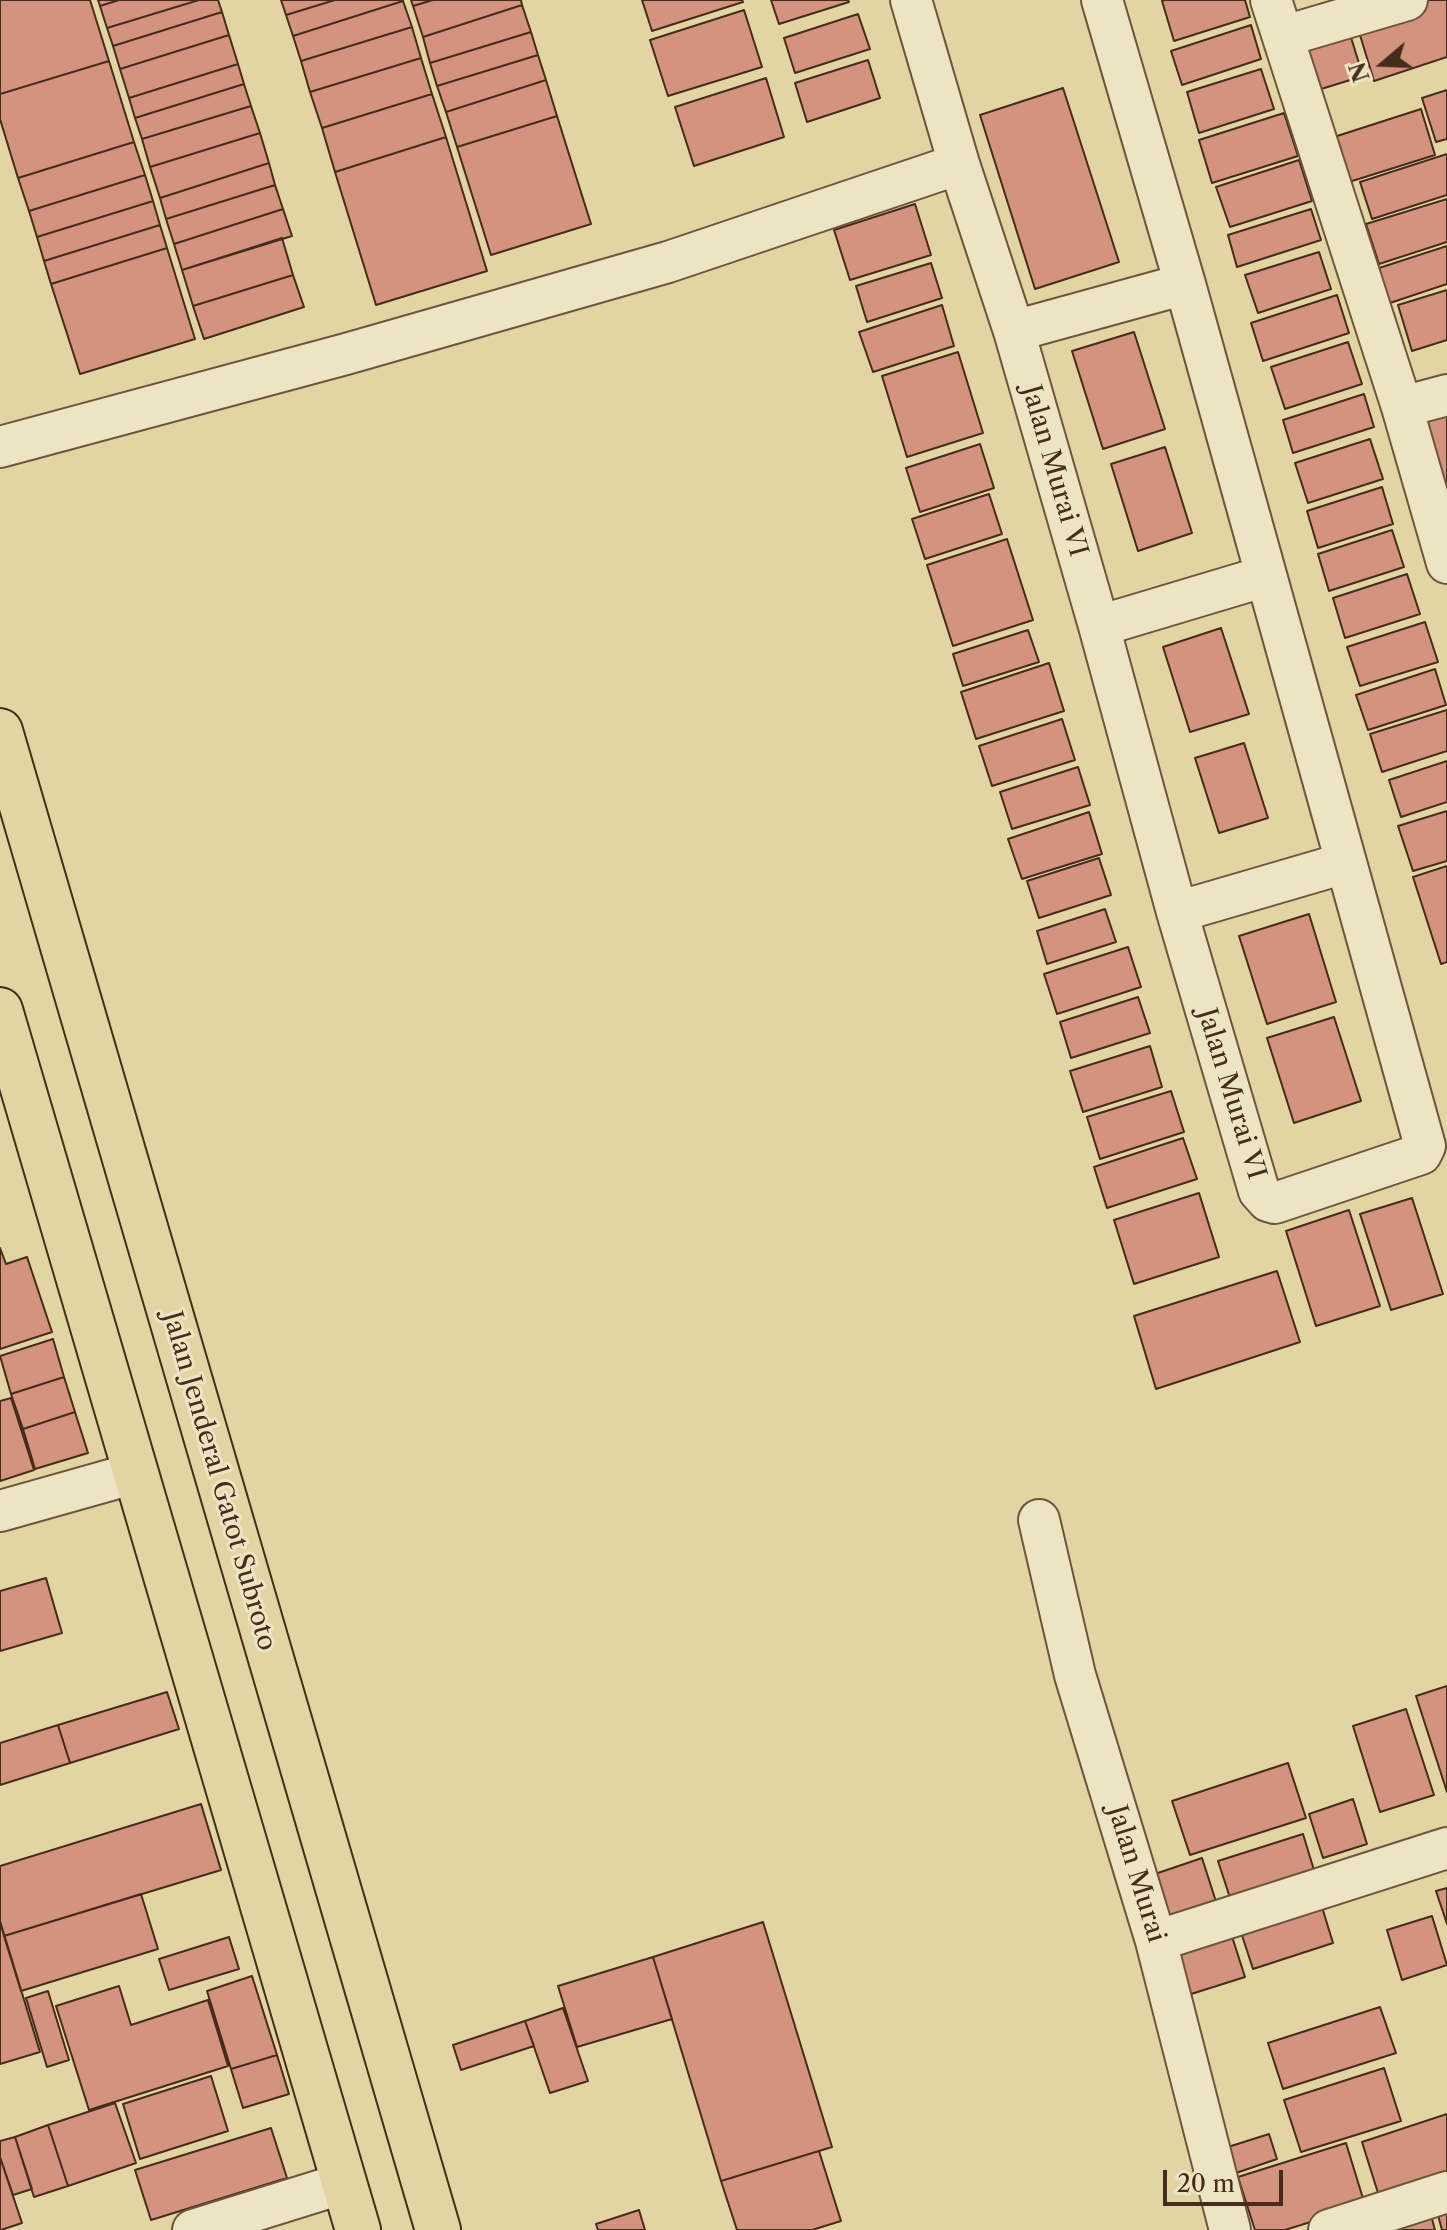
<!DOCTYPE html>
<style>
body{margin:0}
#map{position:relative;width:1447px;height:2230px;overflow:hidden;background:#e3d5a3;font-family:"Libre Caslon Text",serif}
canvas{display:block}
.north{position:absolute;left:1343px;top:24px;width:80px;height:80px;-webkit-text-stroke:6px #ede4c3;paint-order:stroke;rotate:251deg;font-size:22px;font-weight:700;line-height:32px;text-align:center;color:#462c1a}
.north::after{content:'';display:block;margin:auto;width:28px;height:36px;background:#462c1a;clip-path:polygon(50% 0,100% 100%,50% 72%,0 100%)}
.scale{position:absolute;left:1163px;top:2170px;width:120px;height:36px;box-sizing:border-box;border:4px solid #462c1a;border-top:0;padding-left:10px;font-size:24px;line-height:28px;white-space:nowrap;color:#462c1a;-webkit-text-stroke:6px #ede4c3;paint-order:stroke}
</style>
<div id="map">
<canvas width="1447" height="2230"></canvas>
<div class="north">N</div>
<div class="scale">20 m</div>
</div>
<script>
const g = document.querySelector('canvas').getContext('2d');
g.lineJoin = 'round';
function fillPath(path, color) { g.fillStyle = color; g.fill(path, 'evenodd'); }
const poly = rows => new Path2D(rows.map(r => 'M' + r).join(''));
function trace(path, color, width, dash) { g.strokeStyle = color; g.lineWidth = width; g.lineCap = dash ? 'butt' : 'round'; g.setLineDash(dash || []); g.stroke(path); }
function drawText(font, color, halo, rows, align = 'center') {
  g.font = font + ' "Libre Caslon Text",serif'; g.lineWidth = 6; g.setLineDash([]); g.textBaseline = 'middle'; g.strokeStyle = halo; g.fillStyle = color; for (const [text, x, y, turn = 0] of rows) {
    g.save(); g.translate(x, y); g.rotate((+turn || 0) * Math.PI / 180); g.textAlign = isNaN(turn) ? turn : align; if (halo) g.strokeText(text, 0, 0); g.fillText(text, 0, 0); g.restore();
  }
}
const building = poly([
 [0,0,90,0,109,61,0,94,0,0],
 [98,0,119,0,100,6,98,0],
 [119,0,199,0,107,28,100,6,119,0],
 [199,0,218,0,222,12,113,46,107,28,199,0],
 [281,0,335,0,286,15,281,0],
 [335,0,403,0,403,1,293,36,286,15,335,0],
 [411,0,433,0,413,6,411,0],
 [433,0,521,0,522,5,423,37,413,6,433,0],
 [642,0,742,0,743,2,652,31,642,0],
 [771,0,848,0,849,2,779,24,771,0],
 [1165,0,1245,0,1250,17,1174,41,1162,1,1165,0],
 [1426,0,1447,0,1447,57,1374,81,1356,22,1426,0],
 [403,1,412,27,301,61,293,36,403,1],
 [522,5,531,32,430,63,423,37,522,5],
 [744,10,762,67,668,96,650,40,744,10],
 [222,12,229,35,120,69,113,46,222,12],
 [858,14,870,49,795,73,784,38,858,14],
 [1251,25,1261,59,1182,85,1171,51,1251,25],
 [412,27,421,58,310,92,301,61,412,27],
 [1349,31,1363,76,1318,90,1305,46,1349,31],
 [531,32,538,55,437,86,430,63,531,32],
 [229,35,238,64,129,98,120,69,229,35],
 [538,55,546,80,446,112,437,86,538,55],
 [421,58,432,94,322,128,310,92,421,58],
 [868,60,880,98,807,122,795,83,868,60],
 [109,61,134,142,18,178,0,119,0,94,109,61],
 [238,64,244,84,135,118,129,98,238,64],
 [1261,69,1274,109,1199,133,1187,92,1261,69],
 [766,78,784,137,694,166,675,107,766,78],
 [546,80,557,116,457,147,446,112,546,80],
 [244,84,251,106,142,139,135,118,244,84],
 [1063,88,1119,262,1035,289,980,115,1063,88],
 [1447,90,1447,139,1436,142,1422,98,1447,90],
 [432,94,446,137,335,172,322,128,432,94],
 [251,106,260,133,150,167,142,139,251,106],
 [1421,109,1435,155,1349,182,1334,137,1421,109],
 [1284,113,1298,156,1212,183,1199,140,1284,113],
 [557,116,591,224,491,255,457,147,557,116],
 [260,133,269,163,160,198,150,167,260,133],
 [446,137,487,271,376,305,335,172,446,137],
 [134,142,145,175,29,211,18,178,134,142],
 [1447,154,1447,195,1372,219,1360,182,1447,154],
 [1299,160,1312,201,1230,227,1216,187,1299,160],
 [269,163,275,185,166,219,160,198,269,163],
 [145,175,153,201,37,237,29,211,145,175],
 [275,185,283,209,174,244,166,219,275,185],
 [1447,199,1447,242,1379,264,1366,224,1447,199],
 [153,201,160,225,44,261,37,237,153,201],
 [915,204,931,255,850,280,834,230,915,204],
 [283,209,292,236,182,270,174,244,283,209],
 [1311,209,1321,240,1237,267,1228,235,1311,209],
 [160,225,167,248,51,284,44,261,160,225],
 [282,238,293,275,193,306,182,270,282,238],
 [1447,246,1447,284,1387,304,1376,269,1447,246],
 [167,248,195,339,80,374,51,284,167,248],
 [1319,252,1331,289,1258,313,1245,275,1319,252],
 [931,263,942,298,867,322,856,286,931,263],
 [293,275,304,307,204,339,193,306,293,275],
 [1447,290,1447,340,1412,351,1398,305,1447,290],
 [1337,295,1349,333,1263,361,1251,323,1337,295],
 [942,305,954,346,873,372,859,332,942,305],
 [1134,332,1165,429,1103,449,1072,351,1134,332],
 [1348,342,1362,384,1285,409,1271,367,1348,342],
 [958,352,983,433,907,457,882,376,958,352],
 [1364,394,1374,427,1293,453,1283,420,1364,394],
 [1447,405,1447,490,1437,493,1412,416,1447,405],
 [1370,439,1383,479,1308,503,1295,463,1370,439],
 [980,444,994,488,920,512,906,468,980,444],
 [1165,447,1192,533,1138,551,1111,464,1165,447],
 [1382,487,1393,524,1318,548,1307,511,1382,487],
 [989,494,1002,534,925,559,912,519,989,494],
 [1392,530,1404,567,1329,591,1318,554,1392,530],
 [1007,539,1033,620,953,646,927,565,1007,539],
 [1407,574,1420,614,1345,638,1333,598,1407,574],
 [1425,622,1438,662,1360,686,1347,647,1425,622],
 [1221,628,1249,714,1190,732,1163,647,1221,628],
 [1028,630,1039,662,963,686,953,654,1028,630],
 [1049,663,1064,711,976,739,961,692,1049,663],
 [1435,669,1446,705,1368,730,1356,695,1435,669],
 [1447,710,1447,751,1382,772,1370,734,1447,710],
 [1062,719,1075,760,992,786,979,746,1062,719],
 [1244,743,1268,818,1219,833,1195,758,1244,743],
 [1447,761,1447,802,1401,817,1389,780,1447,761],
 [1078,767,1090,805,1012,829,1000,792,1078,767],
 [1447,811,1447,861,1413,871,1398,826,1447,811],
 [1089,812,1102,854,1022,879,1008,839,1089,812],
 [1099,858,1111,895,1039,918,1027,881,1099,858],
 [1447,866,1447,962,1441,964,1413,877,1447,866],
 [1105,909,1116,942,1047,964,1037,931,1105,909],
 [1309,914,1336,1002,1267,1024,1239,936,1309,914],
 [1128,947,1141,987,1057,1014,1044,974,1128,947],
 [1138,997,1150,1033,1071,1058,1060,1022,1138,997],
 [1334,1017,1361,1101,1294,1123,1267,1038,1334,1017],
 [1150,1046,1162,1087,1083,1112,1070,1071,1150,1046],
 [1171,1091,1184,1132,1100,1159,1087,1117,1171,1091],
 [1183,1138,1197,1179,1107,1208,1094,1167,1183,1138],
 [1199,1193,1219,1257,1134,1284,1114,1220,1199,1193],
 [1412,1198,1443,1294,1391,1310,1360,1214,1412,1198],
 [1349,1210,1380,1306,1316,1326,1286,1231,1349,1210],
 [0,1248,6,1264,27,1257,52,1332,0,1349,0,1248],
 [1277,1271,1300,1342,1156,1389,1134,1316,1277,1271],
 [53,1339,64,1377,11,1394,0,1356,53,1339],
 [64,1377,75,1412,23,1429,11,1394,64,1377],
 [11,1398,34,1470,0,1481,0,1401,11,1398],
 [75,1412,88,1453,35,1469,23,1429,75,1412],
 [46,1578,62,1633,0,1651,0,1591,46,1578],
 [1447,1686,1447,1792,1416,1696,1447,1686],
 [167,1692,179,1729,70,1763,58,1725,167,1692],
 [1406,1709,1434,1795,1380,1812,1353,1726,1406,1709],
 [58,1725,70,1763,0,1785,0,1743,58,1725],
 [1288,1763,1306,1818,1190,1855,1172,1801,1288,1763],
 [1353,1799,1367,1844,1323,1858,1309,1814,1353,1799],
 [201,1804,221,1870,4,1936,0,1921,0,1866,201,1804],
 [1303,1834,1317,1880,1233,1907,1218,1861,1303,1834],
 [1202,1858,1219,1911,1169,1927,1152,1875,1202,1858],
 [1447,1888,1447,1924,1436,1891,1447,1888],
 [141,1894,158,1949,21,1991,4,1936,141,1894],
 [1318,1894,1333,1943,1253,1969,1237,1920,1318,1894],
 [1432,1916,1447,1965,1402,1980,1387,1930,1432,1916],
 [0,1921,40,2052,0,2064,0,1921],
 [763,1922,832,2147,721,2181,653,1957,763,1922],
 [1228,1924,1245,1977,1188,1995,1171,1942,1228,1924],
 [229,1937,239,1969,169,1990,159,1959,229,1937],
 [653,1957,672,2019,577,2047,558,1986,653,1957],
 [252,1976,277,2055,231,2069,207,1991,252,1976],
 [119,1986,131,2025,208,2000,228,2066,89,2110,56,2006,119,1986],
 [48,1991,69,2060,47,2067,26,1998,48,1991],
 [1380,2007,1396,2053,1283,2089,1268,2043,1380,2007],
 [563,2008,588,2081,550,2093,525,2021,563,2008],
 [525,2021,534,2046,461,2070,453,2045,525,2021],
 [277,2055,289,2094,243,2108,231,2069,277,2055],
 [1384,2068,1401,2121,1301,2152,1284,2100,1384,2068],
 [211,2076,228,2131,140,2159,123,2104,211,2076],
 [115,2103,136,2163,68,2186,48,2125,115,2103],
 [1447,2114,1447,2171,1378,2193,1362,2142,1447,2114],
 [48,2125,68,2186,34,2197,15,2137,48,2125],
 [271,2128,287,2178,151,2220,135,2170,271,2128],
 [1269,2134,1277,2159,1236,2173,1228,2147,1269,2134],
 [15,2137,32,2189,13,2195,0,2157,0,2141,15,2137],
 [1346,2143,1365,2205,1285,2230,1255,2230,1238,2177,1346,2143],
 [819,2151,841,2221,812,2230,737,2230,721,2181,819,2151],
 [0,2157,22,2223,1,2230,0,2230,0,2157],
 [1447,2200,1447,2230,1442,2230,1435,2204,1447,2200],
 [1429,2208,1435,2230,1381,2230,1429,2208],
 [639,2210,645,2230,598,2230,596,2224,639,2210]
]);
const minor = poly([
 [911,0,959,164,1014,331,1099,626,1177,912,1259,1191,1268,1201,1275,1203,1421,1154,1425,1146,1185,284,1102,0],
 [1271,0,1402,407,1447,563],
 [1295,33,1407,0],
 [1014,331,1185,284],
 [1402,407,1447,395],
 [0,447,346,354,668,262,959,164],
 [1099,626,1266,576],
 [1177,912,1345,863],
 [0,1511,135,1473],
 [1039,1520,1075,1675,1156,1941,1230,2230],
 [1156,1941,1447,1848],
 [193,2230,344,2183],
 [1329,2230,1447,2192]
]);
const primary = poly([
 [0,731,438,2230],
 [0,1010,358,2230]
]);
const streetNames = [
 ["Jalan Murai VI",1054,471,74],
 ["Jalan Murai VI",1231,1094,73],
 ["Jalan Jenderal Gatot Subroto",219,1481,74],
 ["Jalan Murai",1136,1874,73]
];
fillPath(building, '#d3937e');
trace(building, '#462c1a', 2);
trace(minor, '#6d563c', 44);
trace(primary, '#462c1a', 48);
trace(minor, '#ede4c3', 40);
trace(primary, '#e3d5a3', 44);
drawText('26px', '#462c1a', '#ede4c3', streetNames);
</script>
